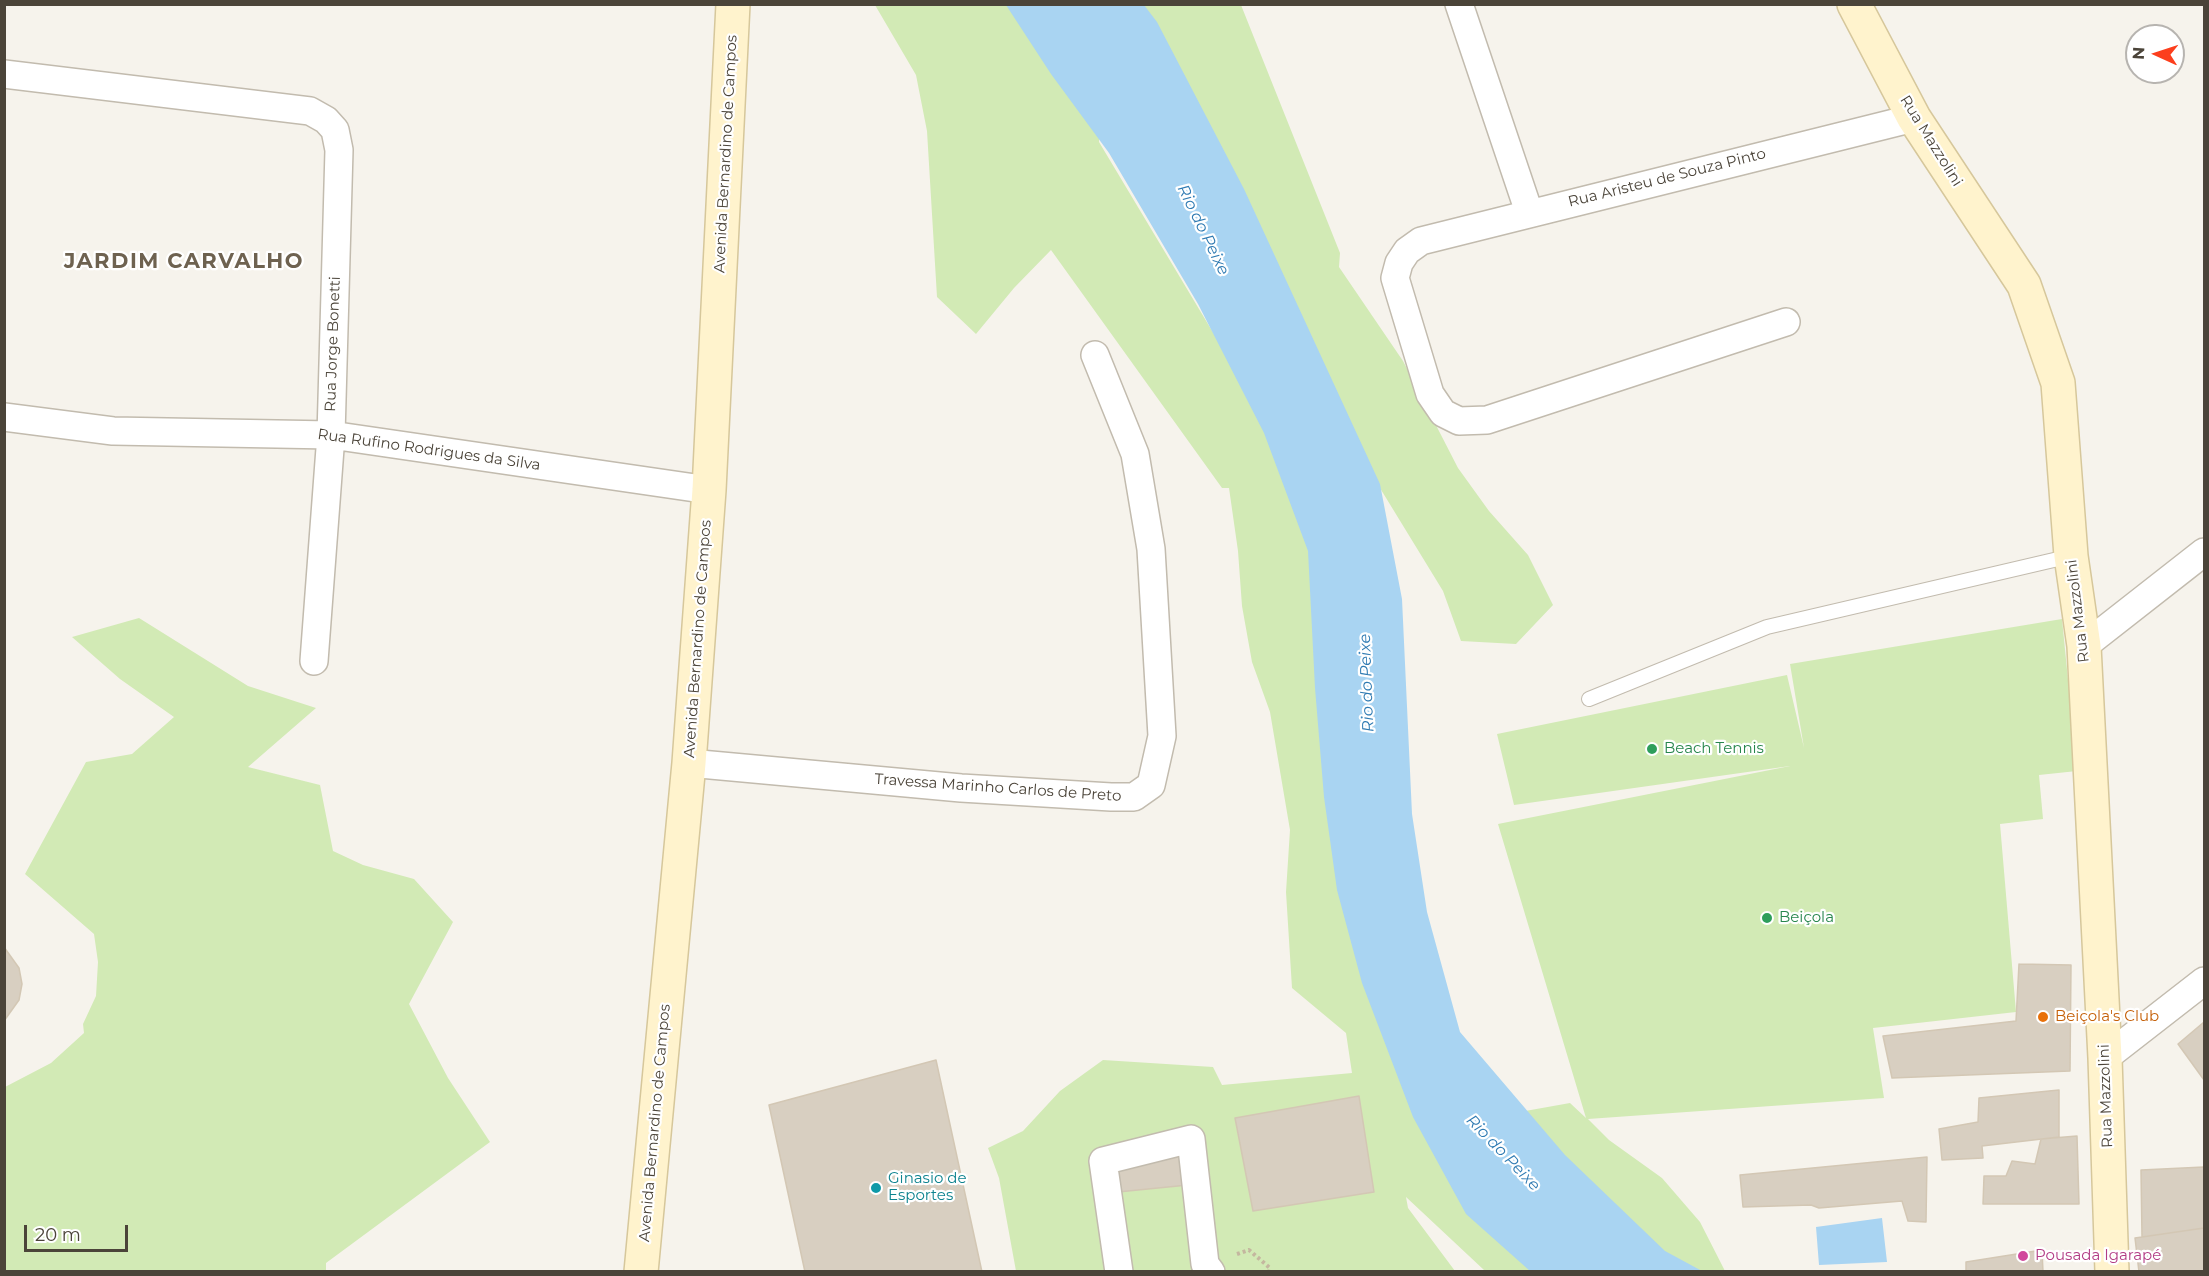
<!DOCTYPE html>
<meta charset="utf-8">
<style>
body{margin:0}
#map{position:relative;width:2209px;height:1276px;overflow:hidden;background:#f6f3ec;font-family:Montserrat,sans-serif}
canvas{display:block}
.frame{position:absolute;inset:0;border:6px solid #4b4439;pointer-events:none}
.north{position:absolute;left:2125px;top:24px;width:60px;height:60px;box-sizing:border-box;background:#fff;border:2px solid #b7b4b0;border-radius:50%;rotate:273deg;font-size:16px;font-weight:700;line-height:24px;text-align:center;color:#4b4439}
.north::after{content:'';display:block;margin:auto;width:21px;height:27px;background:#fc3f1d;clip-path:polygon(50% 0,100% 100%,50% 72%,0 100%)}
.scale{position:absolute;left:24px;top:1225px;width:104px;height:27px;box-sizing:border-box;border:3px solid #4b4439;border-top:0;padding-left:8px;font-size:18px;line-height:21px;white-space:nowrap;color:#4b4439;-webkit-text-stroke:4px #fff;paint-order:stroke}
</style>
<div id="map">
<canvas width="2209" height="1276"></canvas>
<div class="frame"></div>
<div class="north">N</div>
<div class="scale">20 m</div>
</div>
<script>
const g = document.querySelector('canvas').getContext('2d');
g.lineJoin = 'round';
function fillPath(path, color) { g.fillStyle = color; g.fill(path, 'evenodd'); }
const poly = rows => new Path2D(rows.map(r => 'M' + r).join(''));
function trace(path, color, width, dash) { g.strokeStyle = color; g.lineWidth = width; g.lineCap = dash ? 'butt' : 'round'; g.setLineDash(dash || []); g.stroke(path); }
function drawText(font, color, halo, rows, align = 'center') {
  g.font = font + ' Montserrat,sans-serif'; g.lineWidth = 4.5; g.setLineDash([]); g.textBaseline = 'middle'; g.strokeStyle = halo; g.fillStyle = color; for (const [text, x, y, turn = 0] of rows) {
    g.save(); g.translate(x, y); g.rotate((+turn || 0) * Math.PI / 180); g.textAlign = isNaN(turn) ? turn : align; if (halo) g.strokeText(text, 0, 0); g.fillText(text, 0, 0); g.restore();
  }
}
const green = poly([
 [875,5,1013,5,1099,135,1099,142,1305,486,1367,925,1595,1271,1484,1270,1406,1197,1408,1208,1455,1271,1016,1271,999,1178,988,1148,1023,1131,1060,1091,1103,1060,1213,1067,1222,1085,1352,1073,1346,1033,1292,988,1286,892,1290,830,1270,712,1252,662,1242,606,1238,551,1229,488,1222,488,1051,250,1014,288,976,334,937,297,927,131,916,75],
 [1089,5,1241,5,1340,253,1339,267,1403,361,1458,468,1489,511,1528,555,1553,605,1516,644,1461,641,1443,591,1118,60],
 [139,618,248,686,316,708,248,767,320,785,333,851,363,865,414,879,453,922,409,1004,448,1078,490,1142,326,1263,326,1271,5,1271,5,1087,51,1063,84,1033,83,1024,96,996,98,962,94,934,25,874,86,762,132,754,174,717,120,679,72,637],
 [2062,619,2077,771,2039,775,2043,819,2000,824,2016,1012,1873,1028,1884,1098,1588,1119,1609,1140,1662,1178,1700,1222,1725,1271,1667,1271,1514,1113,1570,1103,1586,1118,1498,824,1790,766,1514,805,1497,734,1787,675,1804,748,1790,664]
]);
const water = poly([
 [1006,5,1144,5,1157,22,1244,189,1380,484,1402,599,1412,814,1427,912,1460,1032,1565,1155,1665,1251,1702,1271,1530,1271,1466,1214,1413,1117,1362,983,1337,890,1324,797,1315,688,1308,551,1264,433,1198,304,1109,153,1051,74],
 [1882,1218,1887,1262,1819,1265,1816,1227]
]);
const building = poly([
 [4,947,19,968,22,984,19,1000,4,1021,4,947],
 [2019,964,2071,965,2070,1071,1892,1078,1883,1036,2016,1021,2019,964],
 [2204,1022,2204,1080,2178,1044,2204,1022],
 [936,1060,982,1272,805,1272,769,1105,936,1060],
 [2059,1090,2059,1137,1982,1146,1983,1158,1942,1160,1939,1129,1978,1122,1979,1098,2059,1090],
 [1359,1096,1374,1192,1253,1211,1235,1118,1359,1096],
 [2077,1136,2079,1204,1983,1204,1984,1176,2006,1176,2012,1161,2035,1164,2041,1139,2077,1136],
 [1179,1148,1188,1185,1108,1193,1108,1163,1179,1148],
 [1927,1157,1926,1222,1908,1221,1902,1201,1819,1208,1811,1205,1743,1207,1740,1175,1927,1157],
 [2204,1167,2204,1228,2142,1237,2141,1170,2204,1167],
 [2204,1228,2204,1272,2139,1272,2135,1238,2204,1228],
 [2042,1250,2043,1272,1966,1272,1966,1262,2042,1250]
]);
const path = poly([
 [1237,1254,1249,1250,1270,1268,1269,1272]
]);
const lane = poly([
 [1589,699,1767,627,2071,556]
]);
const street = poly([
 [1459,4,1529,212],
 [4,74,310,111,326,120,335,130,339,150,331,435,314,661],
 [1786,322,1487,420,1459,421,1443,413,1430,394,1395,278,1399,263,1407,251,1421,241,1914,118],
 [4,417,113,431,331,435,709,490],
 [2084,646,2204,552],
 [689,763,961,788,1111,797,1134,797,1151,785,1162,736,1151,549,1135,454,1095,355],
 [2105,1058,2204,981],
 [1119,1272,1103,1161,1191,1139,1205,1264,1211,1272]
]);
const secondary = poly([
 [1854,4,1914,118,2024,285,2058,383,2071,556,2084,646,2105,1058,2112,1272],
 [641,1272,689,763,709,490,733,4]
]);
const markers = [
 [1652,749,6,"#2e9e5b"],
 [1767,918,6,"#2e9e5b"],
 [2043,1017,6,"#e8710a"],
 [876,1188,6,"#0f9aa8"],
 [2023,1256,6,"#d1479c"]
];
const streetNames = [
 ["Rua Mazzolini",1931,141,58],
 ["Avenida Bernardino de Campos",726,154,-87],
 ["Rua Aristeu de Souza Pinto",1667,178,-14],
 ["Rua Jorge Bonetti",333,344,-88],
 ["Rua Rufino Rodrigues da Silva",429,450,8],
 ["Rua Mazzolini",2078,611,-97],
 ["Avenida Bernardino de Campos",698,639,-86],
 ["Travessa Marinho Carlos de Preto",998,788,4],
 ["Rua Mazzolini",2106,1096,-92],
 ["Avenida Bernardino de Campos",655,1123,-85]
];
const leisureNames = [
 ["Beach Tennis",1664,749],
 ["Beiçola",1779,918]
];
const foodNames = [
 ["Beiçola's Club",2055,1017]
];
const cultureNames = [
 ["Ginasio de",888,1179],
 ["Esportes",888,1196]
];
const hotelNames = [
 ["Pousada Igarapé",2035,1256]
];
const waterNames = [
 ["Rio do Peixe",1203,230,64],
 ["Rio do Peixe",1367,683,-92],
 ["Rio do Peixe",1503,1153,46]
];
const districtNames = [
 ["JARDIM CARVALHO",184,262]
];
fillPath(green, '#d2eab5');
fillPath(water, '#a9d4f2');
fillPath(building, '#d8cfc1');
trace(building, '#d3c7b4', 1.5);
trace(lane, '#c2bbae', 16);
trace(street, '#c2bbae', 30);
trace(secondary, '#d6c79b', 36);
trace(path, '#c4b79f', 4, [3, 3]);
trace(lane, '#fff', 14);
trace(street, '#fff', 27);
trace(secondary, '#fff3cd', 33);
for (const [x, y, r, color] of markers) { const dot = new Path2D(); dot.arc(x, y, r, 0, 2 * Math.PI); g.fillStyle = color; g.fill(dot); trace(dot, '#fff', 2); }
drawText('15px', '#4b4439', '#fff', streetNames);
drawText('15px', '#27864d', '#fff', leisureNames, 'left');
drawText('15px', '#c56008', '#fff', foodNames, 'left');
drawText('15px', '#0d838f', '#fff', cultureNames, 'left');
drawText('15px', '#b23c85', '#fff', hotelNames, 'left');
drawText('italic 16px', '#2e7ab2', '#fff', waterNames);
g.letterSpacing = '1.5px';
drawText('bold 21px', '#6e6250', '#fff', districtNames);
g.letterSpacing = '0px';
</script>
